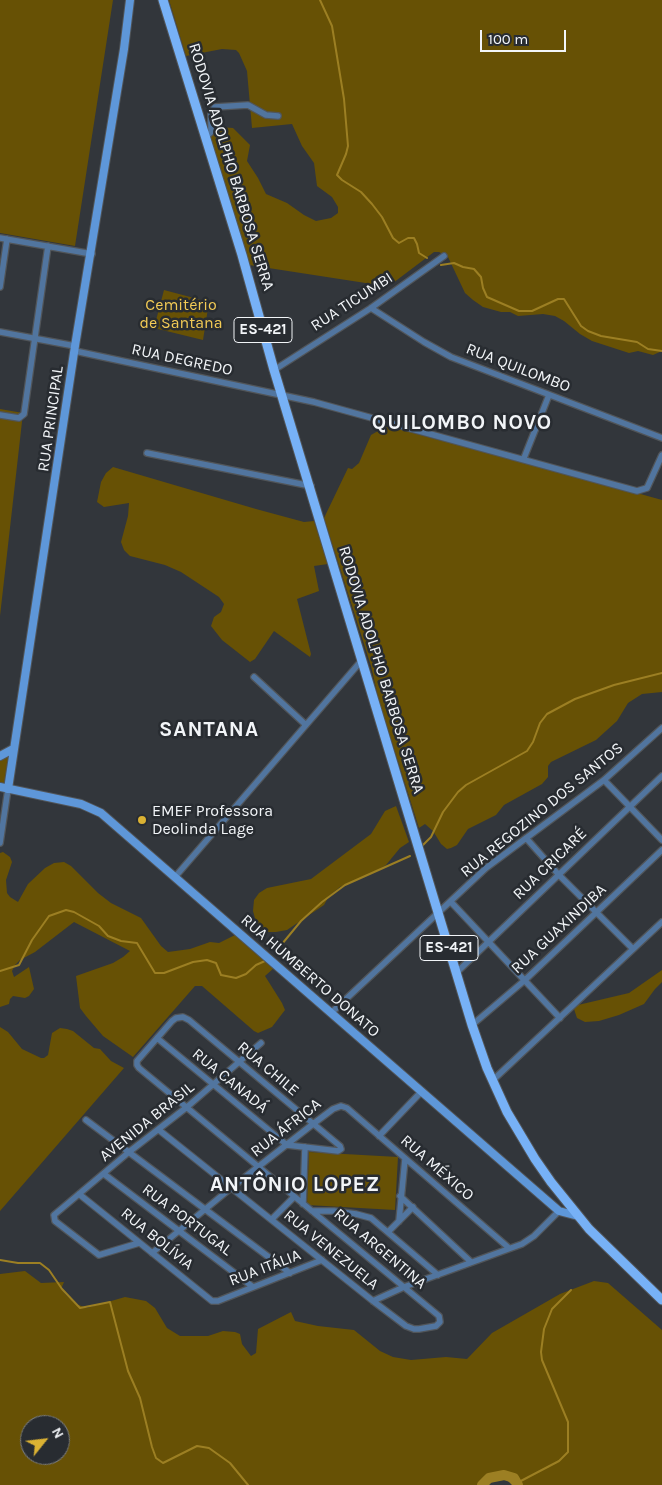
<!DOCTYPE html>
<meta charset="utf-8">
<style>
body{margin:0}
#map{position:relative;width:662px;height:1485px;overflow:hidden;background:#32363b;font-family:Karla,sans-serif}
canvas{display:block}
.north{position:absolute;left:20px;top:1415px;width:50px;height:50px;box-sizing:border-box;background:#282c31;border:1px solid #797c81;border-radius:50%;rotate:61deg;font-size:14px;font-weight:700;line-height:20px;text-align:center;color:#f2f5f8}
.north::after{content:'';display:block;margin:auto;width:18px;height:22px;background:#dbb233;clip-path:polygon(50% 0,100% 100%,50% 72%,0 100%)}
.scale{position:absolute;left:480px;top:30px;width:86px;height:22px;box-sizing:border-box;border:2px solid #f2f5f8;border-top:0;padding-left:6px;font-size:15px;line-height:18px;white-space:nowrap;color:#f2f5f8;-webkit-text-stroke:4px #282c31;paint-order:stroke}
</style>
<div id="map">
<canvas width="662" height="1485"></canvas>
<div class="north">N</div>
<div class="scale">100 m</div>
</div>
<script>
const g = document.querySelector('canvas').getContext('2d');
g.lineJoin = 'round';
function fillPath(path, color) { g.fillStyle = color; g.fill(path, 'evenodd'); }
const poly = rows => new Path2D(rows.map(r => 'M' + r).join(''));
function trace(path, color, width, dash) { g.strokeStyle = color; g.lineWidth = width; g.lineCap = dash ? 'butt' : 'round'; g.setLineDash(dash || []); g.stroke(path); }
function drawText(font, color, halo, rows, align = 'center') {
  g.font = font + ' Karla,sans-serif'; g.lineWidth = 5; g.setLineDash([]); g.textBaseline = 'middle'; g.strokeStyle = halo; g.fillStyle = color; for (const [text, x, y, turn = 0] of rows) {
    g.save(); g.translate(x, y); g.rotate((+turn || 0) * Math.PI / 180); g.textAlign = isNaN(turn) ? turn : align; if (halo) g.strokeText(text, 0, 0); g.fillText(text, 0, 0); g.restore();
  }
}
const green = poly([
 [0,0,113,0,75,246,0,233],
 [169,0,662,0,662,351,653,355,638,351,629,353,592,341,580,334,564,321,555,316,543,314,518,316,510,312,501,312,483,307,473,300,465,293,448,257,439,252,434,252,393,283,385,286,249,265,207,131,220,127,233,128,250,145,247,161,258,178,266,194,287,203,304,215,316,221,331,218,338,213,338,207,332,197,317,186,314,163,302,146,292,124,252,128,247,71,239,53,236,50,222,49,186,56],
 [164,290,209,302,203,340,154,328],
 [0,409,23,413,0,616],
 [385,427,392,427,442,441,447,440,662,500,662,692,642,694,628,703,617,721,596,740,551,762,548,766,548,777,542,784,504,805,496,815,468,829,457,845,451,848,447,849,441,844,433,831,425,824,419,828,379,701,371,666,324,518,348,468,352,469,359,463,371,435],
 [113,467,256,509,304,522,314,521,328,564,314,566,319,591,297,599,311,654,310,657,274,631,255,659,250,662,222,640,211,626,214,617,221,612,224,604,219,597,181,572,165,565,130,556,124,550,121,542,128,516,129,503,104,507,97,502,101,482,106,473],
 [9,756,4,785,0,784,0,760],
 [396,806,409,842,400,848,386,865,373,873,340,887,329,896,324,905,287,930,276,932,265,932,260,927,256,922,253,911,254,900,259,893,267,888,311,879,371,834,385,811],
 [3,852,10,857,12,862,6,880,7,893,10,897,18,902,28,884,45,868,54,863,64,862,71,866,98,893,111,903,141,918,161,946,168,952,190,949,210,942,219,943,237,934,274,968,265,976,282,1003,285,1010,272,1027,258,1033,254,1031,202,986,195,986,133,1057,103,1036,86,1016,80,1008,76,976,113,963,123,957,130,951,74,922,35,952,20,960,15,965,12,971,14,977,29,967,34,989,29,996,25,998,13,996,10,999,9,1004,0,1007,0,853],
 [662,970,662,982,655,989,644,1004,619,1015,599,1021,585,1022,577,1018,574,1009,578,1005,629,993],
 [0,1027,8,1032,22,1049,41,1058,44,1058,48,1055,52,1033,60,1028,67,1029,73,1031,94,1048,100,1049,111,1061,124,1068,0,1211],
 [309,1152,398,1157,395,1210,307,1205],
 [25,1271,41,1283,64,1282,61,1289,66,1295,76,1304,87,1308,125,1297,146,1301,155,1308,167,1328,180,1336,208,1336,223,1331,235,1332,240,1334,242,1344,251,1356,256,1353,258,1329,291,1312,295,1321,318,1326,354,1330,380,1351,393,1357,411,1360,446,1357,467,1359,492,1333,560,1294,594,1281,608,1283,662,1330,662,1485,517,1485,509,1474,491,1476,483,1485,0,1485,0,1274],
 [30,1425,60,1425,60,1455,30,1455]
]);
const water = poly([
 [501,1471,509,1474,517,1485,512,1485,504,1477,500,1477,487,1485,483,1485,491,1476]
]);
const stream = poly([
 [320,0,332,26,344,99,348,146,346,154,337,175,342,180,361,192,372,204,382,217,393,238,399,243,408,238,414,238,417,244,419,253,427,258],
 [441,265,454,263,463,267,474,269,481,277,483,288,487,297,519,311,532,311,558,299,564,299,581,326,588,331,601,336,637,342,648,349,662,351],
 [423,845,431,837,443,812,458,792,466,785,527,751,533,742,540,723,547,714,575,699,614,685,662,673],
 [277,950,301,921,322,902,345,885,410,856],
 [0,971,19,965,32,940,49,916,66,910,74,912,99,926,108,936,121,941,137,943,155,973,164,973,193,962,207,960,216,963,221,975,236,978,246,974,256,965,265,961],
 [0,1260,18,1263,40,1263,49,1270,62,1289,80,1308,110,1302,128,1371,140,1398,152,1447,156,1458,163,1463,197,1446,209,1448,230,1463,248,1485],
 [517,1483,559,1461,568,1452,568,1422,542,1360,541,1352,544,1329,552,1309,571,1290]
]);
const river = poly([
 [482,1485,489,1478,504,1475,514,1478,518,1485]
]);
const street = poly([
 [206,137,211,132,211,112,215,107,248,105,266,115,278,116],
 [0,238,92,254],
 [0,287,7,239],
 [371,308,424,342,451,357,662,438],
 [0,332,75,346],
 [75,351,314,402,637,491,647,488,662,455],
 [274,370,371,308,444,256],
 [0,415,19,418,24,414,48,246],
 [147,453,311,486],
 [524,458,549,395],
 [254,677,306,725],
 [604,780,662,840],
 [526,838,559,875,633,949],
 [0,843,8,789],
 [175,877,362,660],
 [451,902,560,1018],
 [456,973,662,776],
 [331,1013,486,868,604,780,662,728],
 [472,1025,525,980,662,850],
 [157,1038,287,1145,338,1151,341,1149,340,1146,189,1020,183,1017,176,1018,172,1021,137,1061,137,1065,139,1068,439,1316,440,1322,436,1326,419,1329,414,1329,406,1326,373,1301,159,1130],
 [493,1080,662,922],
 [86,1120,290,1273],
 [379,1136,422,1091],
 [104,1174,253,1287],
 [79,1194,212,1301,218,1301,322,1260],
 [400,1196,471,1262],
 [303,1204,305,1147],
 [312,1211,334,1211,356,1214,371,1218,438,1275],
 [272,1219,294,1197],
 [399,1221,405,1159],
 [388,1232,413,1207],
 [139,1243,99,1255,55,1221,54,1215,129,1152,187,1107,261,1043],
 [152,1253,231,1188,313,1124,333,1109,341,1106,347,1108,509,1248],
 [373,1301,404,1287,522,1244,534,1236,559,1211]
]);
const secondary = poly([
 [0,756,13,749],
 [0,787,81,804,101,813,559,1211,578,1216],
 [8,789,75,346,124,49,130,0]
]);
const primary = poly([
 [163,0,242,255,274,370,472,1025,487,1068,507,1112,535,1159,551,1182,589,1229,662,1300]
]);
const markers = [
 [142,820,5,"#dbb233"]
];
const shields = [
 [263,330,58],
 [449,948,58]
];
const shieldNames = [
 ["ES-421",263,330],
 ["ES-421",449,948]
];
const streetNames = [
 ["RODOVIA ADOLPHO BARBOSA SERRA",231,167,73],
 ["RUA TICUMBI",352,302,-33],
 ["RUA DEGREDO",182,360,12],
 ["RUA QUILOMBO",518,368,21],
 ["RUA PRINCIPAL",51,419,-82],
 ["RODOVIA ADOLPHO BARBOSA SERRA",381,670,73],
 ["RUA REGOZINO DOS SANTOS",542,810,-39],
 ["RUA CRICARÉ",550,864,-44],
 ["RUA GUAXINDIBA",559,929,-43],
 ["RUA HUMBERTO DONATO",310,976,41],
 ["RUA CHILE",268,1069,40],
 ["RUA CANADÁ",230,1081,39],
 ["AVENIDA BRASIL",147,1122,-39],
 ["RUA ÁFRICA",286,1128,-38],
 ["RUA MÉXICO",437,1168,41],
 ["RUA PORTUGAL",187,1220,37],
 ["RUA BOLÍVIA",157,1239,39],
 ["RUA ARGENTINA",380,1249,40],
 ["RUA VENEZUELA",331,1250,39],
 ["RUA ITÁLIA",265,1268,-21]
];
const parkNames = [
 ["Cemitério",181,305],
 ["de Santana",181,323]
];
const poiNames = [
 ["EMEF Professora",152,811],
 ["Deolinda Lage",152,829]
];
const districtNames = [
 ["QUILOMBO NOVO",462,423],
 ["SANTANA",209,730],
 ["ANTÔNIO LOPEZ",295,1185]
];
fillPath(green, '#675105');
fillPath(water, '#9c7f23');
trace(stream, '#9c7f23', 2);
trace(river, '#9c7f23', 10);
trace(street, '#515559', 8);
trace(secondary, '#515559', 10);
trace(primary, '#515559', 11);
trace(street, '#51759f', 5.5);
trace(secondary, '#5e97d9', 8);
trace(primary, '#77b1f6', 9);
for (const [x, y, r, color] of markers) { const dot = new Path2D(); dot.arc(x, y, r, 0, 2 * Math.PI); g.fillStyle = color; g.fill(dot); trace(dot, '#282c31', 2); }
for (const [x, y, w] of shields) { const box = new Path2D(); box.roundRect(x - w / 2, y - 12.5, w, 25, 4); g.fillStyle = '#282c31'; g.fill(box); trace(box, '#f2f5f8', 1); }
drawText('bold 15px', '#f2f5f8', null, shieldNames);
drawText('16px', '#f2f5f8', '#282c31', streetNames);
drawText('16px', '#f3cb55', '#282c31', parkNames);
drawText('16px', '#f2f5f8', '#282c31', poiNames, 'left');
g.letterSpacing = '1px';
drawText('bold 21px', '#f2f5f8', '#282c31', districtNames);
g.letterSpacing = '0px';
</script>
